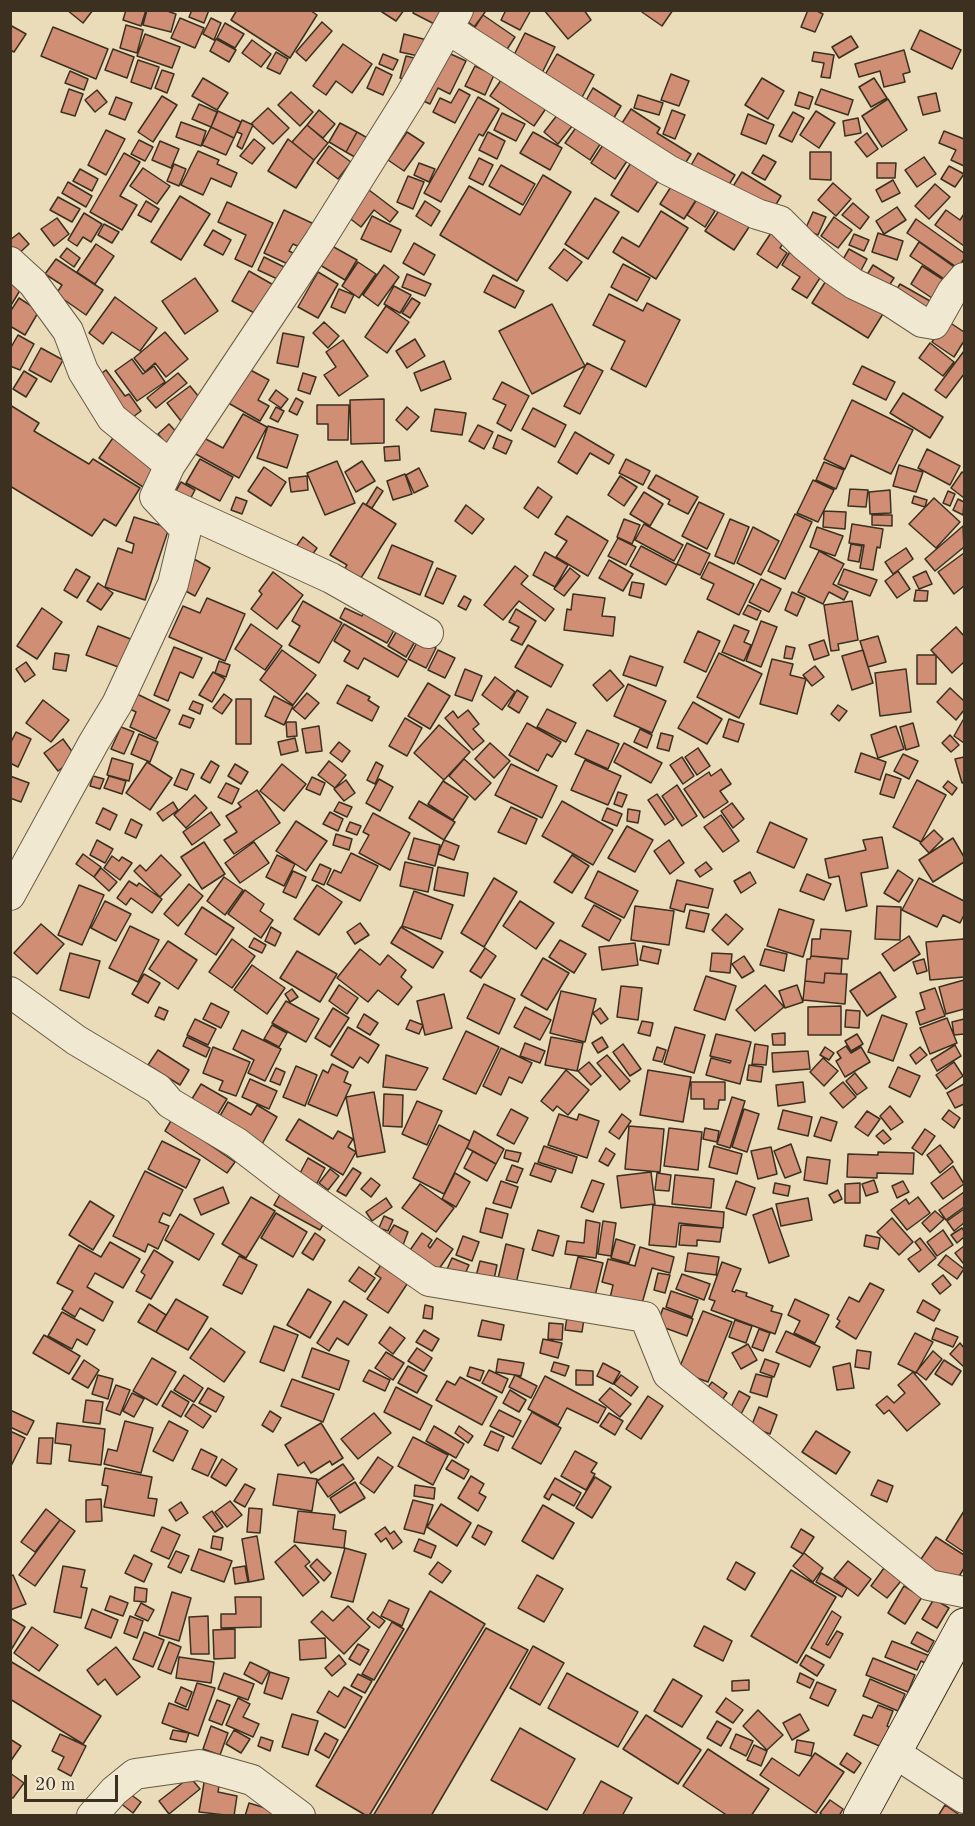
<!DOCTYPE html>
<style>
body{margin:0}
#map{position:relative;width:975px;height:1826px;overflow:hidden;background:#eadbb9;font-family:"Old Standard TT",serif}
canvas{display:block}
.frame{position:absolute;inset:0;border:12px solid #3c3020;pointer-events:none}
.scale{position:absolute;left:24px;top:1775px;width:94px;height:27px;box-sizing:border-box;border:3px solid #3c3020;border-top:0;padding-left:8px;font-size:18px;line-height:21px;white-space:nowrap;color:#3c3020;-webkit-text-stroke:4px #f1e8d2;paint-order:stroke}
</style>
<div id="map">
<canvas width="975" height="1826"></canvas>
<div class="frame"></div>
<div class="scale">20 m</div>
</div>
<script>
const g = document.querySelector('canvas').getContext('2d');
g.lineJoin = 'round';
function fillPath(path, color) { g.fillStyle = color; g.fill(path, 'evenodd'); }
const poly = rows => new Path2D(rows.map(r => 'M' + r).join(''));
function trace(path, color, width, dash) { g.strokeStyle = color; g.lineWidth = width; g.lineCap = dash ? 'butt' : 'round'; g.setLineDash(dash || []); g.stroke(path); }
const building = poly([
 [67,10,93,10,83,23,67,10],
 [126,10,146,10,141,26,123,20,126,10],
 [147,10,164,10,176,14,171,32,143,25,147,10],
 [192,10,209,10,204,23,189,17,192,10],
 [237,10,310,10,317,15,290,58,231,20,237,10],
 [379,10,404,10,396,21,379,10],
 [414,10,440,10,451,16,444,29,413,13,414,10],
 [466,10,483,10,485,12,475,27,461,17,466,10],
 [506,10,531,10,520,30,501,20,506,10],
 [544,10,584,10,591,20,568,39,544,10],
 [639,10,673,10,662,26,639,10],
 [808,10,815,10,823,14,815,32,801,27,808,10],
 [483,15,515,37,502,57,469,34,483,15],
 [180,18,204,28,195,48,171,38,180,18],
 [211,18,221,23,214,40,203,34,211,18],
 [322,22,332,31,306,61,296,52,322,22],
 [225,23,244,34,235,48,217,38,225,23],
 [10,25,26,34,14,52,10,50,10,25],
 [126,25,143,30,137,53,120,48,126,25],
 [53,27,108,49,96,79,41,56,53,27],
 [920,30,961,50,952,69,911,49,920,30],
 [525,33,555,47,539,79,509,65,525,33],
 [145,34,180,47,172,68,137,56,145,34],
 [404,34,427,40,423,57,400,52,404,34],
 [851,36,858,47,839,58,832,47,851,36],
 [216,39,236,50,229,62,210,51,216,39],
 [252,40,271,54,261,67,242,53,252,40],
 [343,44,372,64,352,93,336,81,326,95,313,86,343,44],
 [113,49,134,57,127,78,105,70,113,49],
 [442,50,466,61,450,94,438,88,430,104,419,99,442,50],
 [904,50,910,72,903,74,905,82,884,87,880,71,859,77,855,64,904,50],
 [276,52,288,59,280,74,267,68,276,52],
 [814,52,834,55,830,78,821,77,824,63,812,61,814,52],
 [383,54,398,60,393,70,379,64,383,54],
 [557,54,594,75,580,101,542,80,557,54],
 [406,56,422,60,415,82,400,78,406,56],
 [138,60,159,67,151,89,131,82,138,60],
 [475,66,494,75,485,95,465,86,475,66],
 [376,67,392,75,383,95,367,88,376,67],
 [162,70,174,74,167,93,155,88,162,70],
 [70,71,88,79,84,90,65,83,70,71],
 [506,73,549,104,534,126,490,96,506,73],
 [671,74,689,81,679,106,661,100,671,74],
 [203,78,228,93,217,110,192,96,203,78],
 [762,78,784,91,768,119,745,105,762,78],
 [874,78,887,98,871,107,859,87,874,78],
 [593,88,621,106,612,121,584,104,593,88],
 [69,89,83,94,75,116,61,112,69,89],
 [459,89,470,95,455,123,433,112,440,98,451,103,459,89],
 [821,89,853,100,848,115,815,104,821,89],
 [97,90,107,102,95,112,85,100,97,90],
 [291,92,313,112,300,126,278,105,291,92],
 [799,92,813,97,809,109,795,105,799,92],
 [936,93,940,111,923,115,918,97,936,93],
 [638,95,663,103,659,115,634,108,638,95],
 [162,96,177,105,153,142,138,132,162,96],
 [116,97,132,103,125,120,109,114,116,97],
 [478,97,499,109,483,136,479,134,441,202,424,193,478,97],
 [888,99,907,130,882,147,862,116,888,99],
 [199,104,217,112,211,127,192,119,199,104],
 [268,108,289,128,273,144,251,124,268,108],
 [631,109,660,128,657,133,691,154,681,170,617,131,631,109],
 [319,110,335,124,323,138,307,125,319,110],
 [672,110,685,115,675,139,663,134,672,110],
 [218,111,241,122,234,138,211,127,218,111],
 [816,111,835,123,819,148,800,135,816,111],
 [793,112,804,118,792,142,779,136,793,112],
 [502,113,525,124,516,141,494,130,502,113],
 [558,114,573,125,558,144,544,132,558,114],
 [748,114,774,125,766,144,741,134,748,114],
 [858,118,861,133,845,136,843,121,858,118],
 [242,120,253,125,242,149,237,146,242,134,237,132,242,120],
 [181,122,206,131,201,146,176,137,181,122],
 [580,122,604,138,590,160,565,143,580,122],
 [340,123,357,132,346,152,329,142,340,123],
 [307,125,328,143,314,160,292,142,307,125],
 [211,127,234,138,226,155,202,145,211,127],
 [106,130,125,139,106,175,88,165,106,130],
 [944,131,964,139,964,166,951,160,956,150,939,143,944,131],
 [357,132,371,140,360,160,346,152,357,132],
 [407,132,424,143,404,171,388,160,407,132],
 [488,132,505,141,497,159,479,150,488,132],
 [533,132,562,148,550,170,520,153,533,132],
 [867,133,878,149,867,157,855,142,867,133],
 [254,139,265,148,252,164,240,156,254,139],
 [288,139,314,160,296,188,268,171,288,139],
 [139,140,153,147,145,161,131,154,139,140],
 [160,141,179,149,171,168,152,160,160,141],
 [605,142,629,158,615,179,591,163,605,142],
 [329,146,351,162,338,179,317,163,329,146],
 [198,151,219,160,217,164,237,173,231,187,211,178,203,195,181,185,198,151],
 [810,152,831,152,831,180,810,179,810,152],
 [124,153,140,162,120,196,137,205,122,230,90,212,124,153],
 [698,153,735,175,725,191,689,169,698,153],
 [763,155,776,162,765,180,752,173,763,155],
 [924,157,936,174,917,187,905,170,924,157],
 [479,158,493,165,483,185,469,178,479,158],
 [632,161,660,178,638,212,611,195,632,161],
 [419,163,435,169,429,182,414,175,419,163],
 [877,163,896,163,895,178,877,178,877,163],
 [174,164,186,169,179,186,167,181,174,164],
 [501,165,535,184,523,205,489,186,501,165],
 [949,166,964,174,955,187,941,179,949,166],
 [143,168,170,186,157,204,130,186,143,168],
 [80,169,98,179,92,191,73,181,80,169],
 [742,172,781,196,771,213,732,188,742,172],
 [543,175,571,192,517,281,440,235,469,186,520,215,543,175],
 [408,176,424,182,413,209,397,202,408,176],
 [893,180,900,193,882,202,876,190,893,180],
 [68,182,92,196,86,207,62,193,68,182],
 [674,182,698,197,684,219,660,204,674,182],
 [833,183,851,199,836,216,818,200,833,183],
 [935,184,950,197,929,219,915,206,935,184],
 [369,190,398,212,390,222,374,210,361,227,348,217,369,190],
 [180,196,210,214,181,260,151,242,180,196],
 [58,197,80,209,72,222,50,210,58,197],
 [595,198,619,212,588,259,565,244,595,198],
 [697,199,715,211,705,227,687,215,697,199],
 [146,201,159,209,151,222,138,215,146,201],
 [425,201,440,211,431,226,416,216,425,201],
 [227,202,273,223,252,267,235,259,246,235,218,222,227,202],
 [725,202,753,221,734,250,705,231,725,202],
 [853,203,869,217,860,229,842,215,853,203],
 [897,207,906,220,884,234,876,221,897,207],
 [284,210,314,224,302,248,293,244,289,251,295,254,290,265,264,253,284,210],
 [946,210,960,220,964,214,964,246,935,225,946,210],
 [661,211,688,228,656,279,613,252,622,237,639,247,661,211],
 [813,212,826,217,818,235,805,230,813,212],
 [84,213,102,224,91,242,83,237,77,246,68,240,84,213],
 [372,216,401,230,391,252,361,239,372,216],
 [834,217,852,230,838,248,821,236,834,217],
 [57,218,69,234,54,246,41,229,57,218],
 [916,219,964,253,964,259,958,268,907,233,916,219],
 [104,224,119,232,112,243,98,235,104,224],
 [213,230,231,240,223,255,204,245,213,230],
 [773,230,786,239,780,248,787,253,777,268,757,254,773,230],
 [19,233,29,244,15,257,10,252,10,240,19,233],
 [878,233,903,241,897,260,872,252,878,233],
 [854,234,869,240,864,251,849,245,854,234],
 [919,242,957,269,949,282,910,256,919,242],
 [414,243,435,255,424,275,403,263,414,243],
 [96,244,114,256,95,284,77,272,96,244],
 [794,245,827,267,807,298,792,289,800,277,782,265,794,245],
 [332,246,357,260,345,280,320,265,332,246],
 [67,248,80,258,74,267,60,257,67,248],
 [564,249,582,262,567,281,549,268,564,249],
 [849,249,867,259,857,278,838,268,849,249],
 [264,257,290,270,284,282,258,270,264,257],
 [56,259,103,290,86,315,56,294,62,285,45,274,56,259],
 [358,262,376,274,359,298,342,286,358,262],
 [623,264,650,278,637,301,611,287,623,264],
 [384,265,399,277,378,306,363,295,384,265],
 [873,265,894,278,885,292,865,278,873,265],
 [922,266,947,282,935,300,911,284,922,266],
 [249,271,277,287,260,316,232,301,249,271],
 [318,272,338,284,318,318,298,307,318,272],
 [407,274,431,284,425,296,402,287,407,274],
 [493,275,524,291,515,308,484,292,493,275],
 [829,276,886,309,868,338,812,303,829,276],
 [195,278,218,311,185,334,162,301,195,278],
 [10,281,22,287,10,307,10,281],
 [900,284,937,305,931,316,893,295,900,284],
 [394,286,411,295,400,313,384,304,394,286],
 [339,289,354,295,345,313,331,307,339,289],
 [609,294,643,311,647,303,680,320,646,387,611,369,625,341,593,325,609,294],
 [115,297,157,328,140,351,112,332,103,344,89,333,115,297],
 [19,298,39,311,25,335,10,326,10,312,19,298],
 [412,298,420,303,410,318,402,313,412,298],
 [552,304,585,366,532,394,499,331,552,304],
 [386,306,409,322,387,353,365,337,386,306],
 [946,320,964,332,964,341,954,357,932,342,946,320],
 [324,322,339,336,328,348,313,333,324,322],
 [165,332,188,359,166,377,155,363,145,372,134,358,165,332],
 [283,333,304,337,298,367,277,363,283,333],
 [18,335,34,344,20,370,10,366,10,349,18,335],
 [415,339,425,356,407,368,396,351,415,339],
 [343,340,368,376,339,396,324,375,336,367,326,352,343,340],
 [930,343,954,362,943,376,919,358,930,343],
 [41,348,63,360,51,382,29,370,41,348],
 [964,351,964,374,946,398,935,390,964,351],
 [132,359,143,374,154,366,165,382,137,401,115,371,132,359],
 [444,361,451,379,421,391,414,373,444,361],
 [587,363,603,371,580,414,564,406,587,363],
 [243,366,269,380,258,400,269,406,260,421,223,400,243,366],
 [862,366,895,382,886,400,853,384,862,366],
 [106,370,125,396,129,394,141,411,129,420,98,376,106,370],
 [24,371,37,379,26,397,13,389,24,371],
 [178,373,187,383,156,408,147,398,178,373],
 [303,373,316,377,310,394,298,390,303,373],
 [502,382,529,396,511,431,497,423,506,405,493,399,502,382],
 [190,386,204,403,181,421,167,403,190,386],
 [276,390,288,399,281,408,269,400,276,390],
 [903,393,943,417,930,438,890,413,903,393],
 [296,398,303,402,297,415,289,411,296,398],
 [384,399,384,443,351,444,350,400,384,399],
 [852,400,913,430,891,474,851,455,845,469,824,459,852,400],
 [10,405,39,423,34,431,89,464,93,459,140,488,116,526,104,519,92,536,10,486,10,405],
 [317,405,349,405,348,440,328,440,328,424,317,424,317,405],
 [276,407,284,411,278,422,270,418,276,407],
 [407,407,419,417,407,430,396,420,407,407],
 [533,408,566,425,555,447,522,429,533,408],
 [435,409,466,413,462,435,431,431,435,409],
 [243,414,267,427,239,478,192,452,200,436,223,448,243,414],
 [169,424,180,436,169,447,158,434,169,424],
 [478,425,493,432,484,449,469,441,478,425],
 [268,426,298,435,287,468,257,458,268,426],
 [575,432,614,455,609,464,590,453,577,474,558,462,575,432],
 [115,435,158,464,143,487,99,458,115,435],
 [498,435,512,441,506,454,493,448,498,435],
 [399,446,400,460,385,461,384,447,399,446],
 [927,449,960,466,950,485,918,468,927,449],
 [200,459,233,477,220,501,186,483,200,459],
 [626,459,650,471,643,485,619,473,626,459],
 [337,461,355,503,325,515,307,473,337,461],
 [362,461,375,481,356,492,345,472,362,461],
 [824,462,844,470,836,489,816,480,824,462],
 [899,465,923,472,916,492,893,486,899,465],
 [264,467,286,482,271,506,248,491,264,467],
 [419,468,428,486,414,493,406,475,419,468],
 [962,472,964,473,964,498,951,488,962,472],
 [405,474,412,494,393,500,387,481,405,474],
 [656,475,698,497,688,514,668,504,670,500,648,488,656,475],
 [307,476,308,490,291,492,289,478,307,476],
 [620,476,637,487,624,506,608,495,620,476],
 [813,480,834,490,818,522,797,513,813,480],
 [181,482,195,490,186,507,171,499,181,482],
 [377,487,383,491,372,508,366,505,377,487],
 [538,487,552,497,538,518,524,508,538,487],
 [850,489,868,490,866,507,848,506,850,489],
 [890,490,891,513,870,514,869,492,890,490],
 [948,491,955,494,950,506,943,503,948,491],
 [644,492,663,504,650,526,630,514,644,492],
 [914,496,927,500,925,507,912,503,914,496],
 [236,497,247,501,242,514,231,510,236,497],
 [934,498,960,522,936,548,909,524,934,498],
 [958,499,964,502,963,515,953,510,958,499],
 [699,502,724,514,707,549,682,536,699,502],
 [363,503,396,524,355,587,339,577,347,565,330,555,363,503],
 [466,505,484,519,472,534,455,521,466,505],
 [824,511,846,512,845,529,823,527,824,511],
 [795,514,812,522,785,579,768,571,795,514],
 [872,515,892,515,892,526,872,525,872,515],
 [567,516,608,541,588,576,556,557,567,541,555,534,567,516],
 [134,517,169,528,145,600,105,587,118,548,132,553,134,544,126,541,134,517],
 [624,519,640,525,632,544,617,537,624,519],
 [730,519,749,527,734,564,715,556,730,519],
 [644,524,683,545,674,561,635,540,644,524],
 [852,524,883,529,880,548,877,547,873,570,860,568,864,545,849,543,852,524],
 [963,526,964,547,935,571,925,559,963,526],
 [753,527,779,541,761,575,737,563,753,527],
 [817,527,843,536,835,556,810,547,817,527],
 [303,537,317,548,307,562,292,552,303,537],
 [618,538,636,547,626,565,608,556,618,538],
 [687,543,710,554,700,575,677,564,687,543],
 [851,544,862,546,859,562,848,560,851,544],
 [392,545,433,562,420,595,378,578,392,545],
 [641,546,677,565,666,585,630,566,641,546],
 [906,548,913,559,893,574,885,562,906,548],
 [819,551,844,564,833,584,848,592,844,600,829,592,823,604,798,592,819,551],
 [545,552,568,565,555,587,533,575,545,552],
 [964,553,964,586,954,594,938,572,964,553],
 [194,559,210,568,195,596,178,587,194,559],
 [609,560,633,574,623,591,599,578,609,560],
 [709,562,754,584,739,615,707,599,714,584,701,578,709,562],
 [515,566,528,576,521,584,554,609,545,621,519,601,503,620,484,605,515,566],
 [437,568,456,576,443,604,425,596,437,568],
 [570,568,580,576,564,596,554,589,570,568],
 [76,569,90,577,77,598,64,590,76,569],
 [844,569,877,580,870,596,838,584,844,569],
 [898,571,910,589,897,598,885,581,898,571],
 [926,571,932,584,919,589,913,577,926,571],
 [273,572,303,595,277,629,251,609,262,594,259,591,273,572],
 [761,579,781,589,769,612,749,602,761,579],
 [632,582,644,584,641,598,629,595,632,582],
 [98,583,113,593,101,610,87,601,98,583],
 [916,590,928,591,927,601,914,601,916,590],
 [792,592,805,598,797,616,785,610,792,592],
 [573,594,605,598,602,616,615,617,613,636,564,630,567,609,571,610,573,594],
 [464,596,471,600,466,610,458,606,464,596],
 [207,598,245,614,225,661,169,637,183,606,200,613,207,598],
 [303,601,342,623,319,663,289,645,300,626,292,621,303,601],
 [852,601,858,640,838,644,839,650,831,651,824,605,852,601],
 [748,605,761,611,757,620,743,614,748,605],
 [367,606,398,623,387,643,340,618,345,608,362,616,367,606],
 [42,608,62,622,37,659,17,646,42,608],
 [516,609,536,621,522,645,511,640,519,627,509,622,516,609],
 [761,621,777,627,761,667,746,661,761,621],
 [251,624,282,646,265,670,235,649,251,624],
 [344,624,407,661,398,677,364,658,358,669,344,661,350,651,334,641,344,624],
 [734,625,749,631,744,642,751,645,744,661,722,652,734,625],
 [98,626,133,640,121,668,86,655,98,626],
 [399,627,417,638,406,657,388,646,399,627],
 [956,627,964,636,964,662,952,673,931,650,956,627],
 [698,631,720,641,706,672,684,662,698,631],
 [878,636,886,662,868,667,860,641,878,636],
 [419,639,436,648,426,668,408,659,419,639],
 [824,640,829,655,814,660,809,645,824,640],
 [528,645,563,665,551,687,515,667,528,645],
 [786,646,795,648,792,659,784,658,786,646],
 [174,647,202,658,193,678,180,672,168,701,154,695,174,647],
 [282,650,316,675,293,705,260,680,282,650],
 [438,650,455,658,445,678,428,670,438,650],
 [863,650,873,683,852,690,842,656,863,650],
 [55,653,69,655,66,671,53,669,55,653],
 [719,653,762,674,739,718,697,697,719,653],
 [917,655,936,655,936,684,917,684,917,655],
 [630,656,663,667,656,686,623,675,630,656],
 [772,659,793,664,790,675,806,679,797,714,760,704,772,659],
 [219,661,230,665,226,677,215,673,219,661],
 [26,662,35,675,25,682,16,669,26,662],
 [815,666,824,677,812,686,803,675,815,666],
 [465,669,482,676,472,701,455,695,465,669],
 [906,669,911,712,880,716,875,673,906,669],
 [610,670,624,686,607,701,593,685,610,670],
 [213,672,225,679,212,702,199,695,213,672],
 [495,677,515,692,502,710,482,695,495,677],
 [428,683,450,696,430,729,408,716,428,683],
 [628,684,666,701,652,733,614,716,628,684],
 [347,685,370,697,368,700,379,707,372,721,337,703,347,685],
 [950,688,964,701,964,710,956,720,937,702,950,688],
 [517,690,528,697,519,713,508,706,517,690],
 [307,693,319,703,305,719,293,709,307,693],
 [137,694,170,710,156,739,130,727,136,712,130,709,137,694],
 [224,694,232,700,222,714,213,708,224,694],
 [274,696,293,706,284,725,265,716,274,696],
 [236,699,251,699,251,744,236,744,236,699],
 [43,700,69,720,51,742,26,723,43,700],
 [193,701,203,705,200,714,189,709,193,701],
 [693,702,722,719,707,744,678,728,693,702],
 [838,705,847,711,839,721,831,714,838,705],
 [547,709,576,723,566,742,537,727,547,709],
 [468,710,479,724,473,729,484,741,473,750,445,718,453,711,458,718,468,710],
 [183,715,194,719,190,728,179,724,183,715],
 [405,718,422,728,407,756,389,746,405,718],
 [729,719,744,724,738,742,723,737,729,719],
 [963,720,964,721,964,743,954,736,963,720],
 [286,722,296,722,297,736,287,737,286,722],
 [527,723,561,742,552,757,547,754,538,771,509,755,527,723],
 [913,723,919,746,906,750,900,727,913,723],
 [439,725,470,752,444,780,414,753,439,725],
 [319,726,322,751,306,753,302,729,319,726],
 [896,726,904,749,878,758,871,735,896,726],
 [121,727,134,732,124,754,111,749,121,727],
 [640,729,652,735,647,748,634,742,640,729],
 [587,730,619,744,608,769,575,754,587,730],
 [16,732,31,739,18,767,10,763,10,744,16,732],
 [661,733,673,736,669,751,657,748,661,733],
 [139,734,158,742,150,762,131,754,139,734],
 [950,735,959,745,951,752,942,743,950,735],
 [295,738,298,751,281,755,278,742,295,738],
 [63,739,76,757,58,771,44,753,63,739],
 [339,742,350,751,342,762,330,753,339,742],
 [490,743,510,761,494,778,475,759,490,743],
 [624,743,662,763,651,783,614,762,624,743],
 [698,748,710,766,697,775,685,757,698,748],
 [861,753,886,762,880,780,855,772,861,753],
 [903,754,918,761,909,779,894,771,903,754],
 [682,757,694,776,683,784,670,765,682,757],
 [964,757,964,782,962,783,955,759,964,757],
 [112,758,133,764,129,781,107,775,112,758],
 [464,759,491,783,475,800,449,776,464,759],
 [585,760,621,776,608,805,571,790,585,760],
 [211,761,219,766,210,783,201,778,211,761],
 [329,761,346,775,335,788,318,775,329,761],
 [147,762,172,778,150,810,126,793,147,762],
 [376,762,383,766,375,784,367,780,376,762],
 [235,764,248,772,241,784,228,776,235,764],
 [282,764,306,784,284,811,260,791,282,764],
 [511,764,557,786,542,818,495,795,511,764],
 [181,769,194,774,187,790,174,785,181,769],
 [721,769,731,784,720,791,728,802,704,818,684,789,709,772,711,776,721,769],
 [886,774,901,779,894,798,880,794,886,774],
 [10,776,29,783,21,802,10,798,10,776],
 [93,776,104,779,100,789,90,786,93,776],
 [109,776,126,781,122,794,104,788,109,776],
 [312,777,325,783,320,795,306,789,312,777],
 [379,779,393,787,380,811,366,803,379,779],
 [346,780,355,793,344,801,334,789,346,780],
 [917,780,946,795,921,842,893,827,917,780],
 [443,781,468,797,453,820,428,804,443,781],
 [948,781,957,788,952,795,943,787,948,781],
 [226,783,239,789,232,804,218,797,226,783],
 [677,785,697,816,682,826,662,796,677,785],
 [257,790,280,823,234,854,224,840,237,832,226,816,241,807,238,803,257,790],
 [618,792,627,795,622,807,614,804,618,792],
 [657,794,674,819,665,825,648,800,657,794],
 [195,795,207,808,186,828,174,815,195,795],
 [419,801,455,822,444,840,409,818,419,801],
 [562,801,613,830,593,865,542,836,562,801],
 [173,802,178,810,163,821,157,813,173,802],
 [339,802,352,807,347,817,334,811,339,802],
 [732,803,744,819,733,828,721,811,732,803],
 [511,807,537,819,526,844,498,832,511,807],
 [103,808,117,815,110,830,96,823,103,808],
 [607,808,622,814,617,826,602,820,607,808],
 [628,809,640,811,638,823,627,821,628,809],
 [211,812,220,825,192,845,183,832,211,812],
 [330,812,343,819,338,831,323,824,330,812],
 [373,813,410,833,390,870,359,853,369,835,363,832,373,813],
 [721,815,739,841,723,852,704,827,721,815],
 [131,819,142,825,136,838,125,833,131,819],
 [296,821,327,841,306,871,276,851,296,821],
 [350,822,361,826,357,835,346,831,350,822],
 [770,822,807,839,794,868,757,852,770,822],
 [627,826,653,840,635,872,608,858,627,826],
 [934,830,943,839,929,853,920,843,934,830],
 [336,834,352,839,349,850,333,845,336,834],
 [882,837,888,868,861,873,867,906,846,911,839,876,829,878,825,859,866,850,863,840,882,837],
 [414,838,440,845,435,866,408,859,414,838],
 [953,838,964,857,964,862,933,882,919,860,953,838],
 [97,840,113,849,105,863,90,855,97,840],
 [444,840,459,846,454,860,438,854,444,840],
 [669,840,684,863,670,874,654,851,669,840],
 [204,842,225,874,202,889,181,857,204,842],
 [254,842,269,863,240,883,225,863,254,842],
 [351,853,378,866,360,901,327,884,334,870,341,873,351,853],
 [83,854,101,867,94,877,76,864,83,854],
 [161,855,181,875,160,897,134,871,140,865,146,871,161,855],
 [277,855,295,864,284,886,266,877,277,855],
 [572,855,589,866,572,893,554,882,572,855],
 [112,856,119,861,122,857,132,863,120,880,104,868,112,856],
 [405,862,433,868,428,892,400,886,405,862],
 [706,862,712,869,700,877,695,870,706,862],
 [320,864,331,869,324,885,312,880,320,864],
 [438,867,468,873,464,896,434,890,438,867],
 [101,868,117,882,109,891,94,877,101,868],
 [898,870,913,880,899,902,884,893,898,870],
 [293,871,306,877,296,898,283,892,293,871],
 [598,871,638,891,624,918,585,898,598,871],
 [750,872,756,883,741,893,734,881,750,872],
 [807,874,831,884,824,900,800,891,807,874],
 [224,877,243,890,225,915,207,901,224,877],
 [494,878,517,892,484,947,461,933,494,878],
 [919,878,964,901,964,915,960,923,943,915,937,927,902,910,919,878],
 [677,880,713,889,708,908,686,904,684,912,670,908,677,880],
 [129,881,137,886,139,883,162,899,152,913,131,898,126,905,117,898,129,881],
 [189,884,203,896,178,926,164,914,189,884],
 [79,885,104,895,82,945,58,935,79,885],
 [317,885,342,902,319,935,294,919,317,885],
 [245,890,264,904,260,911,273,920,261,938,228,914,245,890],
 [414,891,453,905,441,939,402,926,414,891],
 [105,901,131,914,116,941,91,928,105,901],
 [520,901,554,923,536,949,503,926,520,901],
 [594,905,621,920,609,941,582,926,594,905],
 [635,906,674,911,669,945,631,940,635,906],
 [877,906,901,907,900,940,875,939,877,906],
 [202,907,234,928,216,955,185,934,202,907],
 [779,909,814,920,803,957,767,946,779,909],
 [690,910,709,914,704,932,686,928,690,910],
 [726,914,743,929,728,945,712,930,726,914],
 [360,923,369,935,355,944,347,932,360,923],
 [41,924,64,944,37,974,14,953,41,924],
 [130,926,159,940,138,982,109,968,130,926],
 [271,927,281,933,275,946,265,941,271,927],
 [401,927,443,952,433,968,391,943,401,927],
 [821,929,851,931,848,959,811,956,812,939,820,939,821,929],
 [909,936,920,954,894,971,882,954,909,936],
 [254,938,266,945,262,953,249,947,254,938],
 [232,939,255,956,232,988,209,972,232,939],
 [964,939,964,977,930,980,926,942,964,939],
 [560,940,586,954,574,973,549,957,560,940],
 [168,941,197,960,178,989,149,969,168,941],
 [635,943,638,965,602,970,599,947,635,943],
 [643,946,661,950,658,964,640,960,643,946],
 [485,948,496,956,481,978,470,971,485,948],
 [360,949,380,965,388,955,406,970,401,977,412,987,398,1005,378,990,368,1002,337,978,360,949],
 [765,949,787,954,784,971,760,965,765,949],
 [297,951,337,974,320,1002,280,978,297,951],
 [70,953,100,961,89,998,60,990,70,953],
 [712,953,732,954,730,973,710,971,712,953],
 [744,956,754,971,742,978,732,964,744,956],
 [811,956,842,959,841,974,825,973,824,983,805,981,807,959,810,959,811,956],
 [543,958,569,973,547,1010,521,995,543,958],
 [924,959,927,971,917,974,913,962,924,959],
 [252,965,285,988,267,1014,234,990,252,965],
 [880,972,896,997,867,1016,850,991,880,972],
 [825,973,847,974,845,1004,803,1000,805,981,824,983,825,973],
 [144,974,160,983,148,1003,132,994,144,974],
 [706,976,736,986,725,1020,694,1010,706,976],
 [964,980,964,1009,946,1014,939,987,964,980],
 [484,984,515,999,499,1034,467,1018,484,984],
 [339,985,358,998,347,1014,329,1001,339,985],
 [765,985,784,1007,755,1031,736,1010,765,985],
 [797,985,803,1002,785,1008,779,991,797,985],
 [621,986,642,988,638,1020,617,1017,621,986],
 [935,988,945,1016,920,1025,916,1012,925,1009,920,993,935,988],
 [292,989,298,997,290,1002,285,994,292,989],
 [561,991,596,999,585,1042,550,1033,561,991],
 [444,994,452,1028,425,1035,417,1001,444,994],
 [286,1001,319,1019,306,1042,272,1023,286,1001],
 [211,1003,229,1012,221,1028,203,1019,211,1003],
 [841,1006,841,1035,808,1035,808,1007,841,1006],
 [159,1007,168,1011,164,1020,155,1016,159,1007],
 [525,1007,551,1020,540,1040,514,1027,525,1007],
 [333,1008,349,1018,330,1047,315,1038,333,1008],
 [600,1008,608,1019,601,1024,593,1013,600,1008],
 [846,1010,860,1011,859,1028,845,1027,846,1010],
 [364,1014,378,1023,370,1035,357,1027,364,1014],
 [882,1015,907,1024,893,1061,868,1052,882,1015],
 [947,1018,957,1043,930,1054,920,1028,947,1018],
 [195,1019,216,1029,208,1045,187,1035,195,1019],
 [964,1019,964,1034,954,1035,952,1022,964,1019],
 [410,1020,423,1025,419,1034,406,1029,410,1020],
 [642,1021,653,1023,650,1036,638,1033,642,1021],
 [272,1025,287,1033,279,1047,264,1039,272,1025],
 [348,1027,379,1045,368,1063,360,1057,353,1068,331,1055,348,1027],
 [675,1027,705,1035,694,1073,664,1064,675,1027],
 [242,1030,281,1049,265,1081,248,1073,254,1060,233,1049,242,1030],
 [466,1031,499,1047,476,1094,443,1079,466,1031],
 [785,1033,785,1045,773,1045,772,1034,785,1033],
 [716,1034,751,1042,740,1084,706,1075,711,1058,730,1063,731,1061,710,1056,716,1034],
 [857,1034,863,1044,851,1051,845,1041,857,1034],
 [187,1037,210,1048,206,1057,183,1046,187,1037],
 [551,1037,583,1043,577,1071,545,1065,551,1037],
 [602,1037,608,1047,598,1053,592,1043,602,1037],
 [525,1043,545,1051,540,1063,520,1056,525,1043],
 [623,1044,641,1069,630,1076,613,1052,623,1044],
 [755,1044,768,1046,766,1065,752,1064,755,1044],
 [955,1045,961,1056,937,1071,931,1060,955,1045],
 [846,1046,851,1053,861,1047,870,1062,845,1077,836,1061,841,1058,837,1052,846,1046],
 [213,1047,250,1062,236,1096,219,1090,223,1081,203,1073,213,1047],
 [657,1047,666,1050,662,1062,653,1060,657,1047],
 [825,1047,834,1053,829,1060,820,1055,825,1047],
 [920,1047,927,1055,916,1064,910,1055,920,1047],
 [501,1048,532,1063,522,1083,509,1077,501,1095,483,1086,501,1048],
 [158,1050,189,1070,180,1085,148,1065,158,1050],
 [808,1051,810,1069,773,1072,772,1053,808,1051],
 [386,1055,428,1068,416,1090,383,1087,386,1055],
 [607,1055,630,1081,620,1090,597,1063,607,1055],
 [823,1058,838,1071,824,1086,810,1072,823,1058],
 [589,1062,601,1076,591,1085,578,1071,589,1062],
 [954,1062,963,1076,946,1089,936,1075,954,1062],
 [332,1064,348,1072,344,1082,351,1085,337,1116,308,1104,323,1070,328,1073,332,1064],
 [749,1065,763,1067,761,1082,747,1080,749,1065],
 [296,1066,317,1075,305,1106,283,1097,296,1066],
 [898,1067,920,1076,910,1097,889,1087,898,1067],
 [276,1068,285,1072,280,1085,270,1081,276,1068],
 [566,1070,589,1090,568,1115,557,1106,553,1111,541,1101,566,1070],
 [648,1070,691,1077,683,1122,640,1115,648,1070],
 [855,1073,867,1088,857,1095,846,1081,855,1073],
 [250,1079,277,1091,269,1109,242,1097,250,1079],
 [691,1082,725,1082,725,1100,719,1100,718,1109,704,1109,704,1099,691,1099,691,1082],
 [803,1082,805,1102,778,1106,776,1085,803,1082],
 [843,1082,856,1097,843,1108,830,1093,843,1082],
 [201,1084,227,1099,213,1122,187,1107,201,1084],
 [964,1084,964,1104,955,1108,947,1093,964,1084],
 [374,1092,385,1152,357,1157,346,1097,374,1092],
 [384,1094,403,1095,402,1127,383,1126,384,1094],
 [732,1097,745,1101,730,1148,717,1144,732,1097],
 [417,1101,442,1111,427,1145,402,1134,417,1101],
 [228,1102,251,1115,257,1105,277,1117,261,1146,217,1121,228,1102],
 [890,1106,903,1122,891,1130,880,1116,890,1106],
 [511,1109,528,1118,514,1144,497,1135,511,1109],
 [744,1109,759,1114,747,1152,732,1147,744,1109],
 [783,1110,812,1117,808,1136,778,1129,783,1110],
 [949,1110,960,1118,954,1128,942,1119,949,1110],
 [867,1111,880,1119,868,1136,855,1127,867,1111],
 [559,1114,577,1120,579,1114,599,1121,587,1158,548,1145,559,1114],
 [622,1114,631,1121,619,1139,609,1132,622,1114],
 [821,1117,837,1122,831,1141,814,1136,821,1117],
 [172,1119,235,1162,227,1173,165,1131,172,1119],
 [299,1119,333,1139,338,1131,353,1139,348,1147,356,1152,343,1175,286,1140,299,1119],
 [439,1125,470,1141,444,1194,413,1178,439,1125],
 [629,1126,664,1129,660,1172,625,1169,629,1126],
 [669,1128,702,1132,698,1170,664,1166,669,1128],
 [705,1128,719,1131,717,1142,703,1139,705,1128],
 [925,1129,935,1136,922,1155,912,1148,925,1129],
 [883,1130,891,1139,884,1144,876,1136,883,1130],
 [474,1131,504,1149,496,1164,467,1148,474,1131],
 [162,1141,200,1160,186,1188,148,1169,162,1141],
 [791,1144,801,1172,785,1178,774,1151,791,1144],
 [940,1145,953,1162,940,1173,927,1155,940,1145],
 [544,1146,577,1157,572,1173,538,1162,544,1146],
 [714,1146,742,1154,737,1174,709,1167,714,1146],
 [771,1147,777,1174,758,1179,751,1151,771,1147],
 [606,1148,615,1154,608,1166,599,1161,606,1148],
 [506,1150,521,1153,518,1162,504,1158,506,1150],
 [473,1151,496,1164,487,1181,464,1168,473,1151],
 [878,1152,914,1153,913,1174,877,1173,877,1178,847,1177,848,1154,878,1155,878,1152],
 [807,1157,830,1160,827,1184,804,1180,807,1157],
 [308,1158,325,1168,316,1185,299,1175,308,1158],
 [535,1163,556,1170,551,1182,530,1175,535,1163],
 [512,1165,523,1169,517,1183,506,1180,512,1165],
 [953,1166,964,1184,943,1199,931,1183,953,1166],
 [353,1168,361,1173,346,1196,337,1191,353,1168],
 [330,1169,339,1176,328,1190,319,1183,330,1169],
 [145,1171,183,1190,170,1216,163,1213,159,1222,169,1226,158,1249,148,1244,145,1252,113,1236,145,1171],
 [651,1172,655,1204,621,1208,617,1176,651,1172],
 [455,1173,470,1182,456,1207,442,1199,455,1173],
 [657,1173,671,1175,669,1191,655,1190,657,1173],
 [675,1175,714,1179,711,1208,672,1204,675,1175],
 [371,1178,380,1185,371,1197,361,1189,371,1178],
 [592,1180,604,1184,593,1212,581,1207,592,1180],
 [874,1180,878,1192,866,1196,862,1184,874,1180],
 [501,1181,518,1187,511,1208,493,1203,501,1181],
 [736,1181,755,1188,746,1215,726,1208,736,1181],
 [903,1181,909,1192,897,1198,892,1186,903,1181],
 [775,1183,790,1186,788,1196,773,1193,775,1183],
 [860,1183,860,1203,845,1203,845,1184,860,1183],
 [420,1184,454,1208,436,1232,402,1208,420,1184],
 [223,1187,229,1203,201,1215,194,1199,223,1187],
 [838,1190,842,1199,834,1203,829,1195,838,1190],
 [282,1191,328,1216,320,1230,274,1205,282,1191],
 [964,1192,964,1207,946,1220,939,1210,964,1192],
 [251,1197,275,1211,246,1258,222,1244,251,1197],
 [918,1197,930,1213,907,1230,891,1210,906,1199,909,1204,918,1197],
 [386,1198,392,1207,372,1221,366,1212,386,1198],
 [808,1198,812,1220,781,1226,776,1204,808,1198],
 [90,1201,114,1216,93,1250,69,1235,90,1201],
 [653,1205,724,1212,723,1228,679,1223,676,1247,649,1245,653,1205],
 [486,1208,508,1214,502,1238,480,1232,486,1208],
 [772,1208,789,1256,769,1263,753,1215,772,1208],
 [964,1209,964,1223,954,1231,947,1221,964,1209],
 [935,1211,944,1219,930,1232,922,1223,935,1211],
 [276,1213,307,1232,293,1257,261,1238,276,1213],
 [180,1214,214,1234,199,1260,165,1240,180,1214],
 [384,1216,393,1220,388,1231,379,1228,384,1216],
 [892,1218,913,1242,899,1255,877,1232,892,1218],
 [586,1220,600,1223,596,1258,565,1254,567,1241,584,1243,586,1220],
 [603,1221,616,1223,611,1256,598,1254,603,1221],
 [394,1225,408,1232,403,1245,387,1237,394,1225],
 [681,1225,722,1228,720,1242,697,1240,697,1246,679,1245,681,1225],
 [962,1228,964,1231,964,1237,957,1243,951,1235,962,1228],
 [538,1230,559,1236,553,1256,532,1250,538,1230],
 [943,1230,953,1245,937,1256,927,1242,943,1230],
 [315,1233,325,1240,313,1260,302,1253,315,1233],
 [422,1233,432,1240,428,1246,430,1248,437,1238,453,1249,436,1273,408,1253,422,1233],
 [866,1235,880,1238,878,1249,864,1246,866,1235],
 [463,1236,479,1242,472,1261,456,1255,463,1236],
 [920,1238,936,1258,919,1272,908,1259,921,1250,915,1242,920,1238],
 [616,1239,635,1245,629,1263,611,1258,616,1239],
 [110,1242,140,1259,123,1288,95,1273,87,1287,113,1302,103,1321,80,1308,75,1317,62,1309,73,1291,57,1283,79,1245,101,1257,110,1242],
 [506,1244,524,1249,515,1288,497,1283,506,1244],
 [964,1246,964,1262,963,1263,955,1253,964,1246],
 [640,1247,674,1257,670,1273,652,1268,641,1307,610,1298,613,1285,602,1282,608,1259,635,1266,640,1247],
 [154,1250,173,1262,151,1299,136,1291,145,1275,141,1272,154,1250],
 [688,1253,719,1257,716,1275,685,1271,688,1253],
 [946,1255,964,1269,957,1279,938,1265,946,1255],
 [239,1256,257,1265,242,1294,223,1285,239,1256],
 [578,1257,603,1263,595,1296,570,1290,578,1257],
 [452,1258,469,1265,461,1283,444,1276,452,1258],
 [384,1260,411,1278,388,1313,367,1299,381,1278,375,1274,384,1260],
 [480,1261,497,1265,493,1284,475,1280,480,1261],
 [722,1262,741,1269,732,1291,735,1292,736,1290,747,1293,746,1296,773,1306,771,1311,782,1314,775,1334,711,1310,715,1301,709,1299,722,1262],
 [359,1267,375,1278,365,1292,349,1281,359,1267],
 [658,1273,670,1275,665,1293,654,1290,658,1273],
 [682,1274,710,1284,704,1300,676,1289,682,1274],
 [943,1275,951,1285,940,1294,932,1284,943,1275],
 [870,1283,884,1290,856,1339,836,1327,840,1321,837,1319,849,1297,859,1302,870,1283],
 [308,1289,331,1302,310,1338,287,1325,308,1289],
 [671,1291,698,1300,692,1317,666,1307,671,1291],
 [176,1299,208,1317,188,1350,156,1332,176,1299],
 [795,1299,829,1315,815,1343,794,1333,800,1321,788,1315,795,1299],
 [923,1300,940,1310,934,1321,917,1312,923,1300],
 [344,1301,367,1315,348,1345,337,1338,329,1351,317,1343,344,1301],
 [149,1304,166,1315,156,1332,138,1322,149,1304],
 [425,1305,433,1307,432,1319,423,1318,425,1305],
 [663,1308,693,1319,687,1336,657,1325,663,1308],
 [703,1311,732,1322,708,1382,678,1371,703,1311],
 [62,1312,95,1330,87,1345,77,1339,72,1349,48,1336,62,1312],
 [567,1317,584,1319,582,1332,565,1330,567,1317],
 [482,1320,504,1325,501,1340,478,1336,482,1320],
 [735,1320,752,1326,746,1343,729,1337,735,1320],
 [549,1323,563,1324,562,1340,548,1339,549,1323],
 [274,1326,298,1335,284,1371,260,1362,274,1326],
 [390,1327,405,1338,393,1354,379,1343,390,1327],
 [211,1328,245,1352,224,1382,190,1358,211,1328],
 [936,1328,958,1337,953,1347,932,1339,936,1328],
 [759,1329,770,1333,763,1351,752,1347,759,1329],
 [424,1330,439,1339,432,1351,416,1342,424,1330],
 [786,1331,820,1347,810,1367,776,1352,786,1331],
 [915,1333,933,1342,916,1373,898,1364,915,1333],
 [44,1335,80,1356,69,1374,33,1353,44,1335],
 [543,1339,562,1343,558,1358,540,1353,543,1339],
 [960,1343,964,1348,964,1367,950,1354,960,1343],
 [748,1344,757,1360,741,1369,732,1353,748,1344],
 [312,1348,349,1361,339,1390,302,1377,312,1348],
 [417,1348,432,1358,424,1371,408,1361,417,1348],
 [857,1350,871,1352,869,1369,855,1367,857,1350],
 [933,1351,942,1359,926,1380,916,1372,933,1351],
 [386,1352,404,1363,393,1380,375,1368,386,1352],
 [152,1358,176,1372,157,1405,133,1391,152,1358],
 [498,1359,524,1363,521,1376,496,1372,498,1359],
 [765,1359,779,1364,774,1377,760,1372,765,1359],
 [84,1360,99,1370,88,1388,72,1379,84,1360],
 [944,1360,961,1371,952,1385,935,1374,944,1360],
 [554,1362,569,1366,565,1376,551,1371,554,1362],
 [603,1363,620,1372,613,1384,597,1376,603,1363],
 [850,1363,854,1388,837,1390,833,1367,850,1363],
 [408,1366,427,1376,417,1393,398,1383,408,1366],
 [470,1367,484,1371,480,1381,467,1376,470,1367],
 [369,1370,390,1380,385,1391,363,1381,369,1370],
 [489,1370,508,1379,502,1393,482,1383,489,1370],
 [576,1370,593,1371,593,1385,576,1385,576,1370],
 [913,1372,940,1404,907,1431,889,1410,884,1414,876,1405,887,1396,894,1403,905,1393,898,1385,913,1372],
 [756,1374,772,1378,767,1397,750,1392,756,1374],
 [98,1375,113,1379,108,1399,92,1394,98,1375],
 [184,1375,203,1388,194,1402,174,1390,184,1375],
 [515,1375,537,1386,531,1398,509,1387,515,1375],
 [621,1375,638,1387,631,1396,614,1384,621,1375],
 [545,1376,606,1408,598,1423,567,1408,558,1425,528,1409,545,1376],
 [460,1377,497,1397,482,1425,436,1400,447,1381,455,1385,460,1377],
 [292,1379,334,1394,323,1422,281,1406,292,1379],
 [712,1382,727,1393,720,1403,705,1391,712,1382],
 [116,1385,130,1390,120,1415,106,1410,116,1385],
 [396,1387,432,1406,420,1430,384,1412,396,1387],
 [208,1388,224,1397,216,1412,199,1403,208,1388],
 [610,1388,631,1404,620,1417,599,1400,610,1388],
 [510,1390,526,1400,519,1412,503,1403,510,1390],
 [171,1391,189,1402,181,1417,162,1406,171,1391],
 [739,1391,750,1397,740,1416,729,1411,739,1391],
 [132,1393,144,1399,134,1417,123,1411,132,1393],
 [648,1396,663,1406,641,1439,626,1429,648,1396],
 [86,1400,103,1402,100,1424,83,1422,86,1400],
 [193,1404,211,1416,203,1428,185,1416,193,1404],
 [759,1407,777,1415,770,1434,751,1427,759,1407],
 [10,1410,34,1421,27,1435,10,1427,10,1410],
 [499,1410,521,1421,513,1437,490,1426,499,1410],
 [270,1411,281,1418,273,1432,262,1425,270,1411],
 [532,1412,561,1428,541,1464,512,1448,532,1412],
 [374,1413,391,1433,358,1459,341,1439,374,1413],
 [609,1413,623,1421,615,1435,600,1426,609,1413],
 [125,1421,153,1428,141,1473,104,1464,108,1449,117,1451,125,1421],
 [169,1421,188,1431,173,1461,153,1451,169,1421],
 [57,1423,105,1429,101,1465,69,1461,71,1445,55,1443,57,1423],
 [321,1423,343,1458,332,1465,330,1461,311,1473,304,1462,298,1466,285,1445,321,1423],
 [434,1426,464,1444,456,1458,426,1441,434,1426],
 [459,1426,473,1436,468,1443,455,1433,459,1426],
 [10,1431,25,1438,10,1468,10,1431],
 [491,1431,504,1437,498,1451,484,1445,491,1431],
 [816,1431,850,1452,836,1474,802,1452,816,1431],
 [413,1437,448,1455,433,1485,398,1466,413,1437],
 [39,1438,53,1438,51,1464,37,1463,39,1438],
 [201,1449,217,1457,208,1476,192,1469,201,1449],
 [575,1451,597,1463,591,1472,595,1474,586,1490,561,1476,575,1451],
 [378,1457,393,1467,374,1493,360,1483,378,1457],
 [222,1459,237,1469,226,1486,211,1477,222,1459],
 [452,1460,469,1470,464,1479,446,1469,452,1460],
 [343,1464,354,1479,328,1497,317,1481,343,1464],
 [105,1468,152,1477,148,1498,157,1499,154,1516,104,1507,108,1486,102,1485,105,1468],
 [278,1474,317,1479,312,1511,273,1505,278,1474],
 [471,1476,484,1484,479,1493,486,1497,478,1511,458,1498,471,1476],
 [595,1477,611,1487,592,1518,576,1508,595,1477],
 [555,1478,581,1493,574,1506,552,1494,549,1500,544,1497,555,1478],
 [878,1480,893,1486,887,1502,871,1495,878,1480],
 [355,1482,365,1498,340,1513,330,1498,355,1482],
 [245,1484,255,1489,245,1507,234,1501,245,1484],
 [415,1485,435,1488,434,1499,414,1496,415,1485],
 [101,1499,102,1521,86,1522,86,1500,101,1499],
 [413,1500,433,1505,424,1534,404,1529,413,1500],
 [230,1501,242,1515,227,1527,215,1512,230,1501],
 [181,1502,188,1513,176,1521,169,1510,181,1502],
 [441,1504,471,1523,457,1546,427,1527,441,1504],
 [543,1505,574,1523,553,1559,522,1541,543,1505],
 [249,1508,262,1509,260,1533,247,1532,249,1508],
 [46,1509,60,1520,35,1552,21,1542,46,1509],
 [212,1511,223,1527,215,1532,203,1517,212,1511],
 [298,1511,335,1515,333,1529,346,1531,344,1548,294,1542,298,1511],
 [964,1511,964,1552,946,1540,964,1511],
 [60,1520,75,1531,35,1586,19,1575,60,1520],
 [478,1525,492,1532,485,1545,472,1537,478,1525],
 [162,1527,180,1535,169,1559,151,1551,162,1527],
 [385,1527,390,1534,394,1531,402,1542,393,1549,386,1538,381,1542,375,1534,385,1527],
 [801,1529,814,1537,803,1554,791,1547,801,1529],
 [213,1536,223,1538,221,1550,211,1548,213,1536],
 [257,1536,264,1579,249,1582,242,1539,257,1536],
 [936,1537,964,1555,964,1568,954,1585,919,1562,936,1537],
 [419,1539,436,1546,431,1558,414,1551,419,1539],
 [295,1545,310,1562,305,1566,319,1582,303,1596,275,1562,295,1545],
 [345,1548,366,1554,353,1602,331,1597,345,1548],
 [199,1549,232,1561,224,1582,191,1570,199,1549],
 [176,1551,189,1556,181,1573,168,1567,176,1551],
 [804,1553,823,1568,813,1582,793,1566,804,1553],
 [134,1555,152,1564,144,1582,125,1573,134,1555],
 [317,1559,331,1573,324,1581,310,1566,317,1559],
 [848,1561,871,1579,858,1596,834,1578,848,1561],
 [438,1562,451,1571,442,1583,429,1574,438,1562],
 [736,1562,755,1573,745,1590,727,1579,736,1562],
 [63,1566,85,1570,81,1587,87,1588,81,1618,54,1612,63,1566],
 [245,1566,248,1582,235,1584,233,1568,245,1566],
 [884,1568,901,1581,887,1598,871,1586,884,1568],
 [791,1570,836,1597,797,1663,751,1636,791,1570],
 [821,1573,847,1588,842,1597,816,1582,821,1573],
 [13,1575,26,1604,10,1610,10,1576,13,1575],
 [537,1575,563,1589,544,1622,518,1608,537,1575],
 [904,1586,922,1597,905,1624,888,1613,904,1586],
 [135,1587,147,1589,146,1602,134,1601,135,1587],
 [430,1591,485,1624,369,1816,367,1816,316,1786,430,1591],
 [172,1592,191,1598,179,1641,159,1635,172,1592],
 [110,1596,128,1603,123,1616,105,1610,110,1596],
 [235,1597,261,1597,261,1627,221,1628,221,1614,236,1614,235,1597],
 [934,1599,949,1608,937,1628,922,1619,934,1599],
 [389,1600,409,1609,402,1626,381,1616,389,1600],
 [141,1603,154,1610,148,1621,135,1615,141,1603],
 [348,1606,370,1627,344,1654,311,1622,322,1611,333,1621,348,1606],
 [92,1609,118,1620,111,1638,85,1628,92,1609],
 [832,1611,841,1617,826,1644,828,1645,837,1631,843,1634,830,1658,811,1648,832,1611],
 [373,1612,385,1621,379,1628,367,1619,373,1612],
 [130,1616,143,1621,137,1638,124,1633,130,1616],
 [208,1616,209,1654,191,1654,189,1617,208,1616],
 [10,1618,25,1627,11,1650,10,1650,10,1618],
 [392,1622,404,1629,374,1680,362,1674,392,1622],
 [704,1626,732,1641,723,1661,694,1646,704,1626],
 [32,1627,58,1645,39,1671,14,1653,32,1627],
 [486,1628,528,1650,431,1816,373,1816,486,1628],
 [235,1629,235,1658,214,1659,213,1630,235,1629],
 [144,1632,164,1640,153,1667,133,1659,144,1632],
 [917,1632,934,1641,928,1652,911,1643,917,1632],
 [325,1638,326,1658,300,1660,299,1640,325,1638],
 [892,1641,930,1656,927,1664,921,1661,917,1670,885,1657,892,1641],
 [169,1642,181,1647,171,1674,158,1669,169,1642],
 [358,1644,369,1650,360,1665,349,1659,358,1644],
 [533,1646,564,1663,540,1705,510,1688,533,1646],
 [116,1647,140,1677,117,1695,105,1679,98,1685,87,1670,116,1647],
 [339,1655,346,1664,332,1676,325,1668,339,1655],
 [806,1655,824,1665,817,1676,800,1665,806,1655],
 [179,1657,214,1662,211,1683,176,1678,179,1657],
 [873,1658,915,1675,908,1692,866,1675,873,1658],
 [10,1661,101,1716,83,1744,10,1699,10,1661],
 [250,1662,269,1671,262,1684,244,1674,250,1662],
 [270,1672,289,1678,282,1699,264,1693,270,1672],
 [224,1673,254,1684,248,1700,218,1689,224,1673],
 [567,1673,638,1712,618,1747,548,1708,567,1673],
 [800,1673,814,1680,810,1688,797,1682,800,1673],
 [358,1674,372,1681,365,1693,351,1686,358,1674],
 [673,1679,702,1696,682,1727,654,1711,673,1679],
 [870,1679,905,1694,898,1711,863,1696,870,1679],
 [749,1680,749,1690,732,1691,732,1681,749,1680],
 [817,1682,836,1690,828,1706,810,1698,817,1682],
 [197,1683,215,1688,198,1736,162,1723,169,1703,188,1710,197,1683],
 [181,1687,192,1692,186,1707,175,1702,181,1687],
 [344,1687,362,1697,345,1728,317,1712,329,1691,338,1697,344,1687],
 [238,1698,250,1704,243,1717,259,1724,253,1737,226,1725,238,1698],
 [726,1698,743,1710,733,1723,716,1712,726,1698],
 [217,1700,230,1705,222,1725,209,1720,217,1700],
 [878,1705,893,1711,887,1726,892,1728,884,1748,854,1735,863,1715,872,1718,878,1705],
 [758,1710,783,1735,767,1750,743,1726,758,1710],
 [292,1714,318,1721,308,1755,282,1747,292,1714],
 [800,1714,809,1730,792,1740,783,1723,800,1714],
 [646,1715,701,1750,678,1784,623,1749,646,1715],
 [717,1721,731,1729,721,1746,707,1738,717,1721],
 [211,1726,228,1733,220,1755,203,1749,211,1726],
 [520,1728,575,1759,547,1810,491,1780,520,1728],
 [173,1730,189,1733,186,1742,170,1739,173,1730],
 [234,1730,250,1739,241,1753,226,1744,234,1730],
 [325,1733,338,1740,329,1758,315,1750,325,1733],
 [60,1734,86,1746,71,1776,58,1769,64,1757,52,1751,60,1734],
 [736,1734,753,1741,746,1756,730,1748,736,1734],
 [261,1737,273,1741,270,1751,258,1746,261,1737],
 [10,1739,21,1746,10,1762,10,1739],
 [797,1740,814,1743,811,1756,795,1752,797,1740],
 [754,1745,767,1751,761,1766,747,1760,754,1745],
 [708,1749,769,1789,751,1816,728,1816,683,1786,708,1749],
 [815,1753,844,1772,816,1813,760,1775,772,1758,799,1776,815,1753],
 [847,1753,861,1763,854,1773,840,1764,847,1753],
 [10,1773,24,1783,13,1798,10,1797,10,1773],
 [190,1777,200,1789,169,1814,159,1801,190,1777],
 [205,1777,220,1780,218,1792,237,1796,234,1816,199,1812,205,1777],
 [601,1781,632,1798,622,1816,582,1816,601,1781],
 [126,1791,141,1802,133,1813,119,1802,126,1791],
 [830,1800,843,1809,839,1816,824,1816,820,1813,830,1800],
 [249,1803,285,1814,285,1816,245,1816,249,1803],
 [945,1805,961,1816,938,1816,945,1805]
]);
const minor = poly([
 [448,29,668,170,757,214,780,221,804,245,834,270,854,284,890,301,922,322,934,324,952,292,964,278],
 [10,262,33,283,68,331,83,371,112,418,170,465],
 [169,504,331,578,428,633],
 [10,895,94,742,117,704,173,584,186,530,155,497,170,465,320,240,410,96,458,10],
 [10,992,76,1040,158,1089,170,1103,237,1143,285,1180,429,1281,645,1317,668,1374,929,1585,964,1592],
 [895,1753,964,1798],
 [92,1816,114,1791,135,1774,199,1765,252,1780,300,1816]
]);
const secondary = poly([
 [860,1816,964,1625]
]);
fillPath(building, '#d08f75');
trace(building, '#3c3020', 1.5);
trace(minor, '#685b46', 32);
trace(secondary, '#3c3020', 35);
trace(minor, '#f1e8d2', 30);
trace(secondary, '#f1e8d2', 33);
</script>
